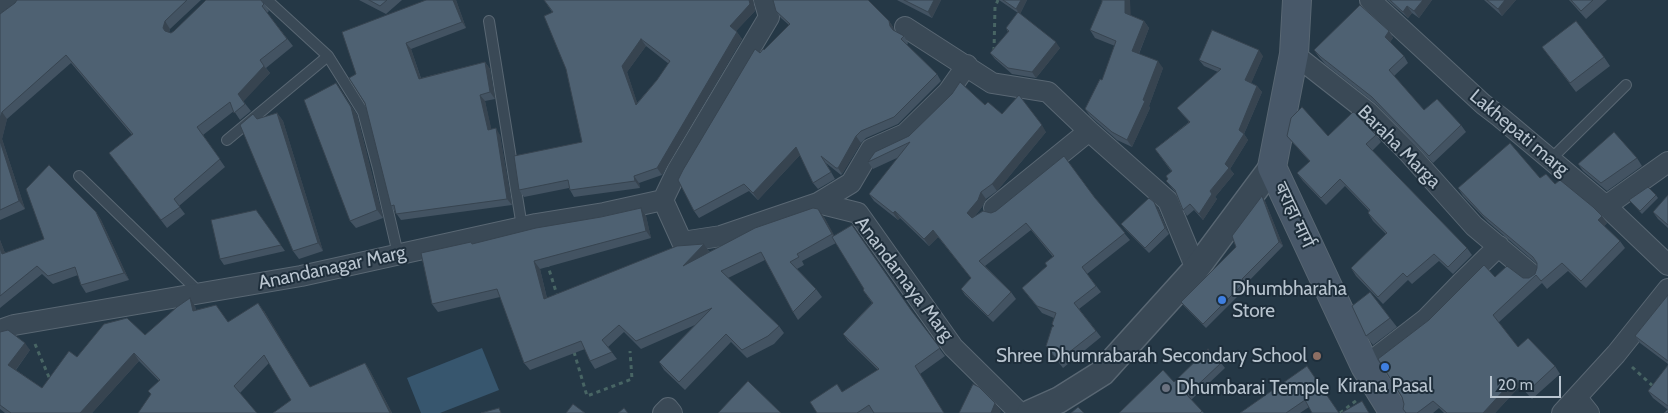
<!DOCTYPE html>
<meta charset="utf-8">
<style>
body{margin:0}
#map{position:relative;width:1668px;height:413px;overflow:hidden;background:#253846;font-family:Cabin,sans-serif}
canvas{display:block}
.scale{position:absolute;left:1490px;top:376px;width:71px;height:22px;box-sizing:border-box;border:2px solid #b8c4cf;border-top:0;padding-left:6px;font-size:15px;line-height:18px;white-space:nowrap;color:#b8c4cf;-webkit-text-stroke:4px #1e2e3b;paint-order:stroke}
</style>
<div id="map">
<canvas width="1668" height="413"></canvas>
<div class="scale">20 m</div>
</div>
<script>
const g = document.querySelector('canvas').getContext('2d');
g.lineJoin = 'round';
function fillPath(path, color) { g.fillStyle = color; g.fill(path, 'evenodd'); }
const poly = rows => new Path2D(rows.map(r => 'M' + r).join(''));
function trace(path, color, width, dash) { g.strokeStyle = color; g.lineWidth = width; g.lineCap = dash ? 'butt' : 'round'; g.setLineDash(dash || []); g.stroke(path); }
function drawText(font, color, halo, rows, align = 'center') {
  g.font = font + ' Cabin,"Noto Sans Devanagari",sans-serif'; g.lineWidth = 4; g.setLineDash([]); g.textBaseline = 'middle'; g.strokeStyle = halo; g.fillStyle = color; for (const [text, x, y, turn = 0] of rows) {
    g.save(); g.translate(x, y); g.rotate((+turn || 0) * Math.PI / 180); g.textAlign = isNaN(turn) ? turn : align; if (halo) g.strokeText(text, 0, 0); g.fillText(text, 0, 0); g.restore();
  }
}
const water = poly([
 [482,348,499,390,440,413,421,413,407,378]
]);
const path = poly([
 [994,51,995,7,998,0],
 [547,263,558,298],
 [35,344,51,382],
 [574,352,587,396,632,379,630,351],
 [1632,367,1655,388],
 [1340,413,1357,400]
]);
const service = poly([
 [267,0,328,56],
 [489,21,522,227],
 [227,140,328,56,363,112,378,168,398,254],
 [1550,160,1626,85],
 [79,176,200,293]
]);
const minor = poly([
 [764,0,769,17,677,171,663,200,682,242,721,236,818,203,858,213,953,347,1020,413],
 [1370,0,1483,104,1500,117,1606,206,1668,265],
 [905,27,992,83,1048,92,1089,131,1168,201,1196,269],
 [1294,54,1368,112,1407,151,1474,226,1531,274],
 [818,203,851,183,871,149,905,134,948,92,967,65],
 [1606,206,1668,162],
 [994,208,1089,131],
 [0,330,14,325,301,276,536,224,604,213,663,200],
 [1365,366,1426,319,1461,283,1499,246],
 [1577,398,1589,413],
 [663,413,668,408,672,413],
 [1562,413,1616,354,1668,289]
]);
const tertiary = poly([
 [0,9,11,0],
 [1030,413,1059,400,1102,373,1196,269,1272,167]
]);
const secondary = poly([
 [1297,0,1294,54,1272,167,1365,366,1394,413]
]);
const wall = poly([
 [17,0,201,0,170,29,169,33,171,33,264,4,269,11,267,13,293,46,266,68,270,73,243,101,251,111,240,120,234,111,203,135,225,167,179,206,185,214,167,228,109,153,132,135,71,63,7,119,2,139,25,209,0,220,0,14,15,3],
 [359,0,402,0,386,14],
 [456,0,466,28,411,49,421,78,485,62,490,69,495,99,485,101,491,129,500,135,512,205,401,220,391,206,365,103,356,74],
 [544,0,753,0,755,11,736,31,742,39,662,175,639,183,640,188,574,197,570,190,569,188,524,197,519,190,582,142,566,69,552,12],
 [646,46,669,64,657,80,637,103,627,72],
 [897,0,941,0,932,18],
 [999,0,1027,0,1020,14,1060,48,1036,78,1012,74,995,59,990,53,1008,32,1006,28,1018,13],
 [1102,0,1130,0,1130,15,1144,21,1149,28,1139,54,1163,68,1149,106,1150,108,1132,147,1117,140,1090,116,1085,109,1102,80,1115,46,1095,38,1090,30,1102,2],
 [1387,0,1432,0,1419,18,1412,13,1408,18],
 [1484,0,1516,0,1502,16],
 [1569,0,1607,0,1586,19],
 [776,11,889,21,893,27,894,30,904,36,908,43,907,45,937,74,941,81,898,124,866,138,861,143,842,174,841,175,826,163,835,179,818,189,813,183,800,155,758,200,749,191,699,218,694,211,760,53,764,50,789,25,781,18],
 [1389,31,1393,38,1390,42,1404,56,1408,63,1394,76,1424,110,1461,125,1466,132,1433,163,1376,104,1325,64,1319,57,1314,50],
 [1542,47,1604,57,1610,66,1576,92],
 [1263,56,1251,83,1257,86,1262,92,1244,134,1248,140,1230,169,1234,174,1215,197,1217,199,1203,220,1194,210,1187,216,1183,210,1176,193,1166,181,1168,179,1171,171,1155,149,1189,122,1177,108,1218,72,1204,66,1199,60],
 [336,83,357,115,383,218,356,228,350,221],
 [985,105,1002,114,1046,132,997,191,986,199,982,207,974,217,991,213,1095,198,1130,240,1087,274,1101,292,1079,309,1101,337,1063,368,1046,346,1054,326,1054,318,1042,313,1022,288,1047,266,1053,257,1031,230,985,266,1011,292,1016,299,993,322,965,295,961,289,971,278,938,237,929,246,900,218,898,220,874,201,869,194,899,157,873,169,868,162],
 [277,113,283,121,323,251,299,259,293,251,257,119],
 [1376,135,1381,142,1372,151,1467,248,1472,255,1453,274,1439,261,1412,284,1408,280,1383,304,1356,276,1351,268,1386,234,1373,221,1368,213,1369,211,1345,186,1326,205,1303,181,1297,173,1310,162,1293,143,1287,136],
 [1637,158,1642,166,1607,191,1583,171,1578,164],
 [1540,178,1555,184,1607,223,1604,226,1620,241,1625,248,1586,288,1568,271,1547,289,1542,283,1498,323,1518,347,1555,366,1560,374,1532,399,1520,386,1495,413,1444,413,1439,408,1433,413,1406,413,1495,277,1529,278,1535,274,1537,268,1537,264,1488,222,1463,196,1458,188],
 [1656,195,1658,198,1642,214,1629,200],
 [1668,195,1668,228,1658,219,1653,212],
 [1262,196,1265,201,1283,246,1246,284,1248,286,1206,328,1184,306,1181,302,1236,247],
 [641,208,646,216,651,238,540,269,547,298,704,244,709,251,708,252,824,217,834,236,911,311,945,356,920,374,873,413,817,413,842,392,878,370,848,341,843,334,872,303,863,290,864,289,836,243,802,261,804,265,797,269,816,289,822,297,798,320,793,312,765,260,728,278,779,326,784,333,774,344,747,358,731,342,685,390,664,370,659,362,695,325,641,349,624,332,608,347,617,359,595,369,590,361,585,349,530,370,524,363,500,297,438,312,432,304,471,242,473,244],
 [1158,208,1169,234,1149,253,1125,229,1121,224],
 [256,210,285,251,224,265,220,259],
 [96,212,101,220,129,280,86,293,81,285,78,275,53,284,42,274,0,308,0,240,5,253,44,239],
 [1668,295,1668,364,1640,343,1635,336],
 [195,306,196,310,228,322,264,311,310,387,365,363,370,371,392,413,273,413,291,400,269,363,240,393,151,394,148,391,159,381,139,361,92,413,5,413,0,409,0,332,30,350,16,370,42,388,77,357,145,335],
 [1390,318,1397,327,1373,345,1366,336],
 [1221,363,1225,368,1191,400,1204,413,1119,413,1174,382],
 [1668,365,1668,413,1667,409,1653,398,1648,391],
 [1307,366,1309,407,1300,413,1240,413]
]);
const shadedWall = poly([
 [453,0,456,0,466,28,462,22],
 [749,0,753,0,755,11,735,32,730,26],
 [934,0,941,0,932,18,928,12],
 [1021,0,1027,0,1020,14,1016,9],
 [1125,0,1130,0,1131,20,1125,13],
 [1423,0,1432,0,1419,18,1414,11],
 [1505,0,1516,0,1502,16,1498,9],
 [1407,6,1412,13,1408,18,1403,12],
 [165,21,170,29,168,35,171,39,163,28],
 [889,21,893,27,895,33,890,26],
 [1144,21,1149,28,1137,58,1132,51],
 [1389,31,1393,38,1389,43,1385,37],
 [737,32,742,39,662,175,657,168],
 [641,39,646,46,627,72,640,111,636,105,622,66],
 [1056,42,1060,48,1036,78,1032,72],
 [406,43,411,49,423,85,419,79],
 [1259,50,1263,56,1250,86,1245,80],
 [1158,61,1163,68,1149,106,1150,108,1132,147,1127,140,1143,100],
 [485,62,490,69,495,99,490,92],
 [264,66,270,73,243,102,238,94],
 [336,83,357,115,383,218,377,210],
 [1257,86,1262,92,1243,136,1244,134,1248,140,1230,169,1234,174,1215,197,1217,199,1203,220,1199,214,1225,164],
 [480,95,485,101,493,136,488,130],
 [2,112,7,119,2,139,25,209,19,201,0,141,0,118],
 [277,113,283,121,323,251,318,243],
 [1042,125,1046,132,997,191,992,184],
 [496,128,500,135,512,205,507,199],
 [856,136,861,143,842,174,838,168],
 [796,147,801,154,758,200,753,193],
 [634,176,639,183,640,188,635,181],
 [981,192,986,199,982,207,972,220,967,213],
 [1262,196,1265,201,1283,246,1279,242],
 [1154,202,1158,208,1169,234,1165,228],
 [641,208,646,216,651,238,646,231],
 [818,209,824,217,838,242,832,234],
 [895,211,900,218,898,220,893,213],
 [96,212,101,220,129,280,124,273],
 [1602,216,1607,223,1603,227,1598,220],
 [933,230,938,237,929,246,924,239],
 [0,240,8,261,2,254,0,248],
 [704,244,709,251,688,273,683,266],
 [534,261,540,269,549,307,544,299],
 [190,298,195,306,198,318,193,311],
 [258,303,264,311,315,395,310,387],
 [25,343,30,350,14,372,8,365],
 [134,353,139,361,92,413,80,413],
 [365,363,370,371,392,413,390,413],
 [1515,378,1520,386,1495,413,1483,413],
 [995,403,1001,411,1000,413,991,413]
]);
const building = poly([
 [17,0,187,0,165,21,163,28,165,31,171,33,174,31,206,0,261,0,264,4,262,6,287,39,260,60,264,66,238,94,245,104,234,113,230,102,197,127,220,159,174,199,180,207,161,220,109,153,133,134,66,55,2,112,0,118,0,14,15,3,17,0],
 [369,0,387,0,380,6,369,0],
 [426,0,453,0,462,22,406,43,419,79,485,62,490,92,480,95,488,130,496,128,507,199,396,214,394,205,391,206,365,103,349,78,356,74,342,32,426,0],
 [544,0,749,0,750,4,730,26,737,32,657,168,634,176,635,181,570,190,568,180,519,190,514,156,582,142,566,69,544,16,553,12,544,0],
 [641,39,670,61,657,80,636,105,622,66,641,39],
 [773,0,868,0,889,21,890,26,893,30,904,36,901,39,937,74,894,117,861,131,856,136,838,168,836,168,821,156,831,172,813,183,796,147,753,193,744,184,694,211,678,180,683,170,755,49,760,53,763,49,764,50,790,24,776,11,773,0],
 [904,0,934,0,928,12,904,0],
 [1003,0,1021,0,1016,9,1003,0],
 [1102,0,1125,0,1125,13,1144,21,1132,51,1158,61,1143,100,1145,101,1127,140,1112,132,1085,109,1100,79,1102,80,1116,41,1090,30,1102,2,1102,0],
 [1390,0,1423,0,1414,11,1407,6,1403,12,1390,0],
 [1487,0,1505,0,1498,9,1487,0],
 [1571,0,1593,0,1581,11,1571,0],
 [1360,5,1389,31,1385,37,1404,56,1389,70,1424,110,1437,99,1461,125,1429,156,1372,97,1321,57,1314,50,1360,5],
 [1018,12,1056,42,1032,72,1008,68,990,53,1009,31,1006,28,1018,12],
 [1576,21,1604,57,1570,83,1542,47,1576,21],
 [1212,30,1259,50,1245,80,1257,86,1239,130,1244,134,1225,164,1229,168,1210,191,1212,194,1199,214,1190,204,1183,210,1175,190,1166,181,1168,179,1166,176,1172,171,1155,149,1190,122,1177,108,1221,69,1199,60,1212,30],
 [960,82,985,105,988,102,1002,114,1019,95,1042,125,992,184,981,192,978,200,967,213,972,218,983,211,991,213,996,211,1064,156,1095,198,1125,233,1082,267,1096,286,1074,303,1096,331,1058,361,1046,346,1052,327,1054,326,1052,324,1056,313,1037,306,1022,288,1047,266,1045,263,1054,256,1026,223,979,261,1011,292,988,316,961,289,971,278,933,230,924,239,895,211,893,213,869,194,910,142,868,162,875,152,909,136,952,94,960,82],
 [336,83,351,107,377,210,350,221,304,100,336,83],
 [1302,107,1328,136,1353,112,1355,113,1376,135,1366,144,1467,248,1448,267,1434,254,1407,277,1403,273,1378,297,1351,268,1387,233,1368,213,1370,210,1340,179,1321,198,1297,173,1310,161,1287,136,1291,118,1302,107],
 [277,113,318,243,293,251,240,125,253,114,257,119,277,113],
 [1614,132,1637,158,1601,183,1578,164,1614,132],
 [0,141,19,201,0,210,0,141],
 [1510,143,1540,178,1546,174,1555,184,1560,180,1593,207,1602,216,1598,220,1620,241,1581,281,1562,263,1541,281,1536,275,1493,315,1518,347,1528,338,1555,366,1527,392,1515,378,1483,413,1447,413,1433,401,1417,413,1406,413,1403,409,1404,404,1402,397,1378,359,1429,320,1484,265,1495,277,1507,266,1523,278,1529,278,1535,274,1537,268,1537,263,1533,257,1483,215,1458,188,1510,143],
 [49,165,96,212,124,273,81,285,75,267,48,276,37,266,0,296,0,248,2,254,44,239,26,189,49,165],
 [1648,187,1656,195,1640,211,1629,200,1648,187],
 [1668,195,1668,225,1653,212,1668,195],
 [1262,196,1279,242,1242,279,1245,282,1203,324,1181,302,1236,247,1232,236,1262,196],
 [1149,198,1154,202,1165,228,1145,248,1121,224,1149,198],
 [641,208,646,231,534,261,544,299,677,246,704,244,683,266,755,228,813,208,818,209,832,234,797,254,799,257,790,262,816,289,793,312,761,252,721,271,779,326,768,336,742,350,726,334,679,382,659,362,712,308,636,341,619,325,602,340,612,352,590,361,581,341,524,363,497,289,432,304,421,253,471,242,472,244,536,228,601,217,641,208],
 [256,210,281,245,220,259,211,220,256,210],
 [852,225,911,310,940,348,915,366,944,413,874,413,869,405,857,413,817,413,810,402,837,384,842,392,879,369,843,334,873,303,863,290,864,289,832,237,852,225],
 [1370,292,1390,318,1366,336,1352,306,1370,292],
 [1668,295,1668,361,1635,336,1668,295],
 [190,298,193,311,216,305,228,322,258,303,310,387,365,363,390,413,273,413,291,400,264,355,234,386,257,413,138,413,151,394,148,391,160,380,134,353,80,413,11,413,0,405,0,332,8,330,25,343,8,365,42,388,69,351,77,357,104,324,127,318,145,335,177,307,190,298],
 [1208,349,1221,363,1187,395,1202,411,1200,413,1119,413,1163,370,1174,382,1208,349],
 [1668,365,1668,406,1648,391,1668,365],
 [1307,366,1339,413,1312,413,1305,400,1286,413,1240,413,1307,366],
 [748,381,781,413,718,413,748,381],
 [973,384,979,387,995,403,991,413,959,413,973,384],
 [1362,401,1369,413,1341,413,1362,401],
 [573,404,585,413,566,413,573,404],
 [1078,407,1084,413,1071,413,1078,407],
 [499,408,501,413,481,413,499,408],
 [624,408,628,413,618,413,624,408],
 [1668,409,1668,413,1664,413,1668,409]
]);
const markers = [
 [1222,300,5,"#3f7fe0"],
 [1317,356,5,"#8d6e63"],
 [1385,367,5,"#3f7fe0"],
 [1166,388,5,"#6b7280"]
];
const streetNames = [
 ["Lakhepati marg",1519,133,40],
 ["Baraha Marga",1399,147,45],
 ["बराहा मार्ग",1294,215,65],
 ["Anandanagar Marg",332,268,-12],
 ["Anandamaya Marg",904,279,53]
];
const poiNames = [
 ["Dhumbharaha",1232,289],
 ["Store",1232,311],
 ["Shree Dhumrabarah Secondary School",1307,356,"right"],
 ["Kirana Pasal",1385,386,"center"],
 ["Dhumbarai Temple",1176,388]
];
fillPath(water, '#37566e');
trace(service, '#596773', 12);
trace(minor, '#596773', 22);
trace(tertiary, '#596773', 28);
trace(secondary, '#596773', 30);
trace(path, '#486564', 3, [4, 4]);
trace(service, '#3a4956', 10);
trace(minor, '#3a4956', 20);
trace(tertiary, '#3a4956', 25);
trace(secondary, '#485869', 28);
fillPath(wall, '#435362');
fillPath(shadedWall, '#374450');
fillPath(building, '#4e6172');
trace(building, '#374450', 1);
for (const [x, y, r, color] of markers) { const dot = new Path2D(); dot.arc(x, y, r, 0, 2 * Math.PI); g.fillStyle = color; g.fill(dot); trace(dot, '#1e2e3b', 2); }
drawText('19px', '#b8c4cf', '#1e2e3b', streetNames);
drawText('19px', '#b8c4cf', '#1e2e3b', poiNames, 'left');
</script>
